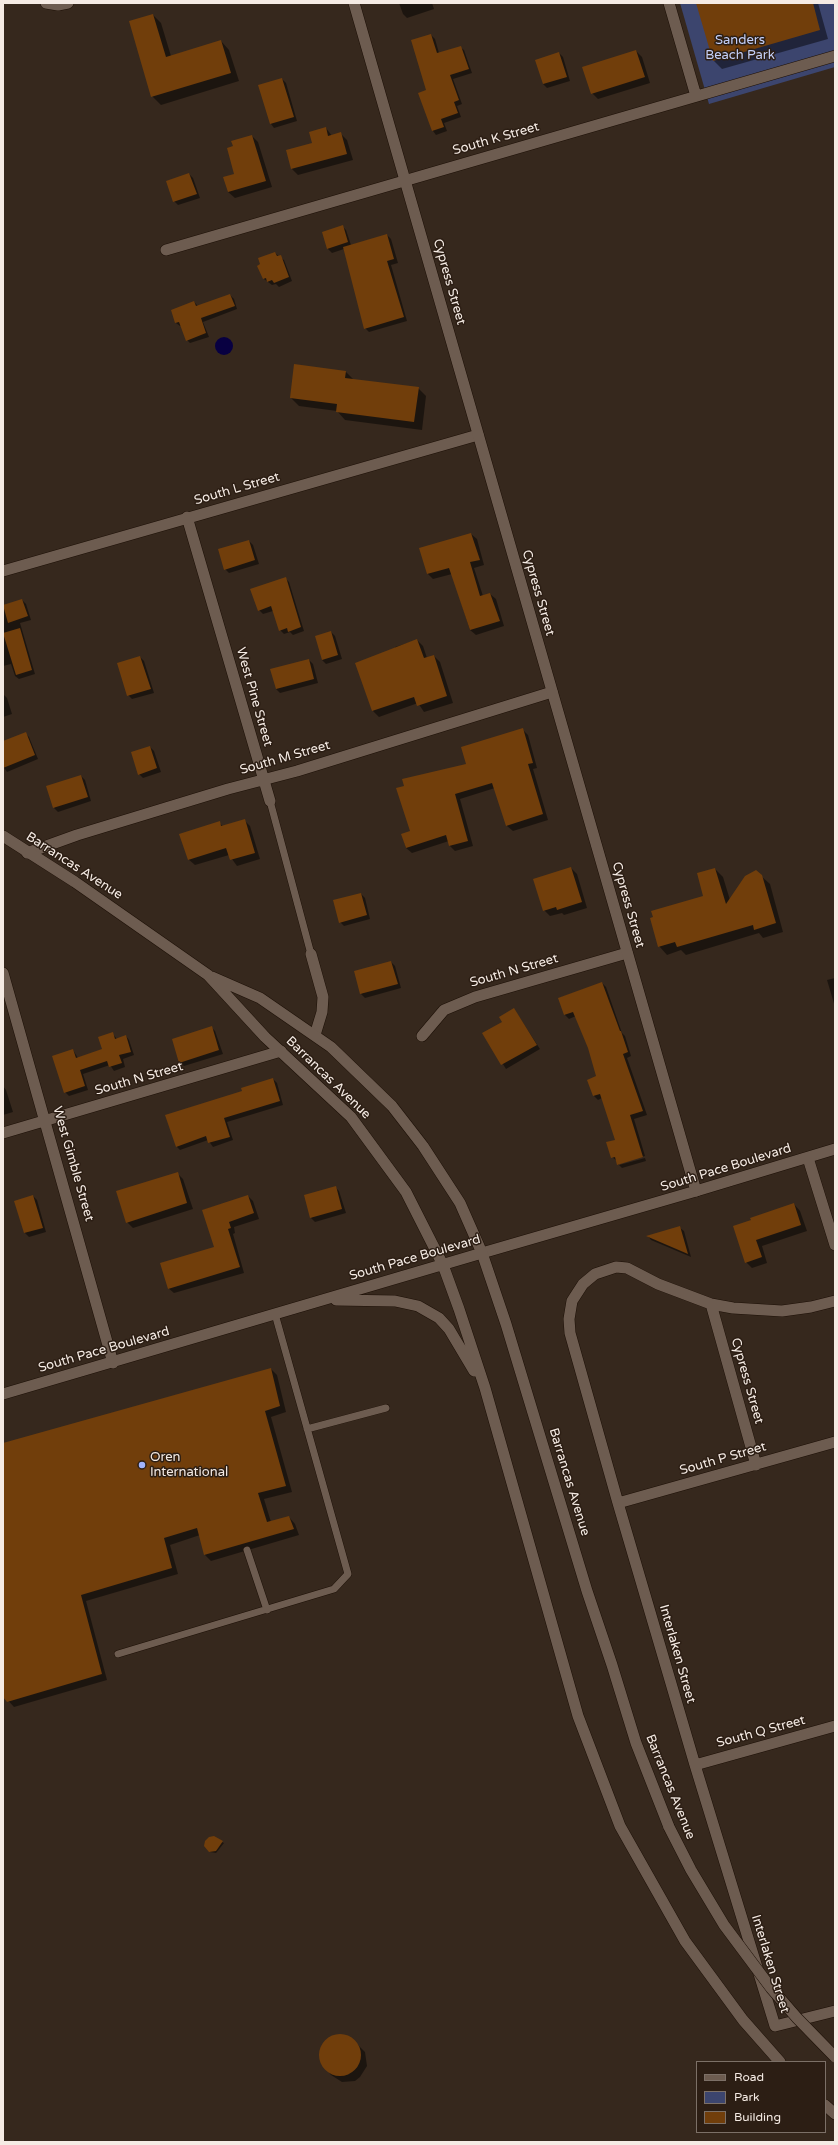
<!DOCTYPE html>
<style>
body{margin:0}
#map{position:relative;width:838px;height:2145px;overflow:hidden;background:#36281d;font-family:"Varela Round",sans-serif}
canvas{display:block}
.frame{position:absolute;inset:0;border:4px solid #f5ebe4;pointer-events:none}
.legend{position:absolute;left:696px;top:2061px;width:130px;height:72px;box-sizing:border-box;background:#2c1e14;border:1px solid #7c7067;margin:0;padding:5px 7px;list-style:none;font-size:12px;color:#f5ebe4}
.legend li{display:flex;align-items:center;gap:8px;height:20px}
.legend b{width:20px;border:1px solid #7c7067}
</style>
<div id="map">
<canvas width="838" height="2145"></canvas>
<div class="frame"></div>
<ul class="legend">
<li><b style="height:5px;background:#6d5c50"></b>Road</li>
<li><b style="height:11px;background:#3c456e"></b>Park</li>
<li><b style="height:11px;background:#713e0b"></b>Building</li>
</ul>
</div>
<script>
const g = document.querySelector('canvas').getContext('2d');
g.lineJoin = 'round';
function fillPath(path, color) { g.fillStyle = color; g.fill(path, 'evenodd'); }
const poly = rows => new Path2D(rows.map(r => 'M' + r).join(''));
function trace(path, color, width, dash) { g.strokeStyle = color; g.lineWidth = width; g.lineCap = dash ? 'butt' : 'round'; g.setLineDash(dash || []); g.stroke(path); }
function drawText(font, color, halo, rows, align = 'center') {
  g.font = font + ' "Varela Round",sans-serif'; g.lineWidth = 3; g.setLineDash([]); g.textBaseline = 'middle'; g.strokeStyle = halo; g.fillStyle = color; for (const [text, x, y, turn = 0] of rows) {
    g.save(); g.translate(x, y); g.rotate((+turn || 0) * Math.PI / 180); g.textAlign = isNaN(turn) ? turn : align; if (halo) g.strokeText(text, 0, 0); g.fillText(text, 0, 0); g.restore();
  }
}
const green = poly([
 [680,3,835,3,835,67,709,104]
]);
const water = poly([
 '215 346a9 9 0 1 1 18 0a9 9 0 1 1-18 0Z'
]);
const shadow = poly([
 [399,3,432,3,434,9,407,18,403,14],
 [697,3,818,3,828,39,722,69,714,61],
 [153,15,161,23,171,56,221,41,229,50,239,81,161,105,152,96],
 [431,35,435,39,439,53,460,47,464,50,472,73,453,79,462,104,457,106,461,117,444,123,447,131,436,135,433,131,419,93,427,91],
 [636,51,642,57,650,83,598,99,592,93],
 [559,53,563,57,570,81,547,88,543,84],
 [282,79,286,83,297,121,274,128,271,124],
 [326,128,332,136,341,134,347,140,353,160,298,175,292,169,287,151,313,144],
 [252,136,258,142,272,187,235,198,228,192,236,175,234,147],
 [189,174,193,178,200,198,178,205,174,201],
 [342,226,346,230,351,245,387,235,391,239,398,263,391,265,407,321,369,332,365,328,344,249,332,253,328,249,323,233],
 [275,253,284,260,292,281,279,287,276,284,272,285,264,279,259,266],
 [230,295,234,299,237,309,203,322,209,337,190,343,187,340,182,325,180,326,176,323,194,302,198,306],
 [346,372,354,380,418,388,426,396,422,430,345,420,337,411,299,406,291,398],
 [471,534,477,539,484,565,474,568,483,596,490,594,496,599,504,626,476,635,470,630,452,574,433,579,428,574,420,549],
 [249,541,253,545,259,564,229,573,225,569],
 [285,578,289,582,304,631,293,635,290,632,284,634,280,630,273,611,263,614,259,610],
 [22,600,26,604,31,620,20,623,35,674,19,679,15,676,11,664,3,666,3,606],
 [331,632,335,636,342,659,326,664,322,660],
 [417,640,423,646,427,658,434,656,440,662,453,703,424,712,418,703,379,717,373,711,396,650,395,647],
 [140,657,144,661,154,693,132,699,128,695],
 [309,660,313,664,318,683,280,693,276,689],
 [3,694,7,698,12,714,3,717],
 [522,729,528,735,537,768,533,769,548,820,513,831,507,826,495,788,460,799,473,846,455,851,450,846,449,841,412,853,406,848,402,835,411,832,467,764],
 [25,733,29,737,38,759,7,772,3,766,3,742],
 [150,747,154,751,161,772,143,778,139,774],
 [81,776,85,780,91,801,58,812,54,808],
 [244,820,250,826,260,859,237,866,229,855,195,865,188,859,219,823,223,826],
 [571,868,577,874,587,908,564,915,562,913,550,916,544,910],
 [715,869,723,877,730,900,761,876,770,884,783,932,763,938,759,933,686,955,681,950,667,955,659,946,704,896],
 [361,894,365,898,370,919,344,926,340,922],
 [391,962,395,966,401,988,365,998,361,994],
 [835,978,835,1007,827,980],
 [602,983,606,987,622,1033,625,1036,631,1056,627,1058,647,1115,634,1119,645,1156,619,1163,619,1165,645,1158,646,1161,622,1168,618,1164,617,1161,612,1157,616,1140,602,1098,598,1100,594,1096,598,1077,589,1048,576,1016,569,1019,565,1015,559,998],
 [514,1009,540,1049,506,1069,484,1034,503,1022],
 [211,1027,215,1031,223,1054,184,1066,180,1063],
 [112,1033,117,1039,126,1036,129,1040,134,1055,123,1059,125,1067,114,1071,110,1065,83,1074,88,1090,69,1096,65,1092,73,1050,78,1058,104,1049],
 [273,1079,277,1083,283,1105,227,1122,233,1140,213,1147,208,1140,180,1150,176,1146,243,1092],
 [3,1086,6,1090,13,1112,3,1115],
 [177,1173,183,1179,193,1209,133,1228,127,1222],
 [335,1187,339,1191,346,1213,315,1222,311,1218],
 [33,1196,37,1200,46,1232,29,1237,25,1233,16,1202],
 [248,1196,253,1201,259,1219,234,1227,235,1233,233,1234,244,1273,174,1293,168,1288,216,1248,203,1210],
 [794,1204,800,1211,807,1231,762,1246,767,1263,752,1268,746,1262,734,1227],
 [680,1228,684,1231,691,1257,651,1240,648,1236],
 [271,1369,277,1375,286,1412,271,1417,292,1492,264,1499,271,1522,289,1517,295,1524,299,1535,211,1561,205,1555,200,1535,170,1545,178,1574,86,1601,107,1680,14,1707,3,1695,3,1444],
 [212,1837,224,1843,216,1853,210,1852],
 [342,2035,354,2041,365,2052,367,2066,360,2077,355,2081,342,2082,331,2075,321,2062,321,2049,329,2038]
]);
const building = poly([
 [696,3,813,3,820,30,713,61],
 [153,14,166,57,221,40,231,73,151,97,129,21],
 [431,34,437,53,461,46,469,69,450,75,459,100,454,102,458,113,441,119,444,127,432,131,418,93,426,90,411,40],
 [636,50,645,77,591,94,582,67],
 [559,52,567,77,543,84,535,60],
 [282,78,294,117,270,124,258,85],
 [326,127,328,136,341,132,347,154,291,169,286,150,312,143,309,132],
 [252,135,266,181,228,192,223,177,234,174,227,148,233,146,231,141],
 [189,173,197,194,173,202,166,181],
 [343,225,348,242,327,249,322,232],
 [387,234,394,259,387,261,404,317,364,329,343,247],
 [275,252,277,256,281,255,289,277,274,283,272,280,267,282,266,278,263,279,257,266,260,264,258,258],
 [230,294,235,306,201,318,206,333,186,341,179,322,175,323,171,310,194,301,196,306],
 [294,364,346,371,345,378,419,387,414,422,336,412,337,404,290,398],
 [471,533,480,560,470,562,480,596,490,593,500,621,470,630,449,568,427,574,419,548],
 [249,540,255,560,224,570,218,549],
 [286,577,301,627,288,632,287,628,279,631,271,606,258,611,250,589],
 [22,599,28,616,8,623,3,605],
 [20,628,32,670,16,675,3,633],
 [331,631,338,655,322,660,315,636],
 [417,639,424,658,434,655,447,696,417,706,414,697,372,711,355,663],
 [140,656,151,689,127,696,117,663],
 [309,659,314,679,276,689,270,669],
 [523,728,533,763,528,764,543,814,506,826,492,783,455,794,468,841,449,846,446,835,406,848,401,834,410,831,396,788,404,786,402,779,466,764,461,747],
 [26,732,35,755,3,768,3,741],
 [150,746,157,768,138,775,131,752],
 [81,775,88,797,53,808,46,786],
 [245,819,255,853,230,860,226,848,188,860,179,834,220,821,221,826],
 [571,867,582,902,557,910,556,907,543,911,533,879],
 [715,868,726,904,745,876,756,870,762,875,776,923,754,930,753,925,677,947,675,942,658,947,650,918,653,917,651,911,703,896,697,873],
 [361,893,367,915,339,923,333,900],
 [391,961,398,984,360,994,354,971],
 [602,982,620,1031,621,1031,628,1052,623,1054,643,1111,630,1115,643,1157,617,1165,615,1157,611,1158,606,1142,615,1140,600,1094,593,1096,587,1080,596,1076,588,1048,573,1012,564,1015,558,998],
 [514,1008,537,1045,501,1065,482,1033,502,1022,499,1017],
 [212,1026,219,1050,179,1063,172,1039],
 [113,1032,115,1039,126,1035,131,1052,119,1055,122,1063,109,1067,107,1061,80,1070,85,1086,64,1093,52,1056,73,1049,76,1058,102,1049,98,1037],
 [273,1078,280,1101,224,1118,230,1137,208,1143,206,1136,176,1147,165,1115,242,1091,241,1088],
 [178,1172,187,1203,126,1223,116,1191],
 [336,1186,342,1209,310,1218,304,1195],
 [33,1195,43,1228,24,1233,14,1201],
 [248,1195,254,1213,229,1222,231,1228,228,1229,240,1267,168,1289,160,1263,214,1247,202,1210],
 [794,1203,801,1225,756,1240,762,1257,745,1263,733,1226,751,1220,750,1218],
 [680,1226,688,1254,646,1236],
 [271,1368,280,1406,265,1411,286,1486,258,1493,267,1522,289,1516,294,1529,204,1555,197,1528,164,1538,172,1568,81,1595,102,1674,7,1702,3,1697,3,1443],
 [214,1836,223,1841,216,1851,209,1852,204,1846,205,1841,209,1837],
 '319 2055a21 21 0 1 1 42 0a21 21 0 1 1-42 0Z'
]);
const service = poly([
 [270,801,311,954],
 [307,1429,386,1408],
 [247,1550,267,1610],
 [118,1654,334,1589,348,1574,275,1314]
]);
const minor = poly([
 [46,3,58,5,68,3],
 [669,3,696,96],
 [166,250,835,56],
 [187,517,270,801],
 [3,571,478,435],
 [27,853,77,835,228,789,297,771,552,692],
 [311,954,323,997,322,1012,315,1035],
 [3,973,113,1363],
 [422,1036,444,1010,475,997,627,953],
 [3,1133,281,1051],
 [808,1158,835,1245],
 [696,1191,835,1149],
 [835,1301,811,1307,782,1311,733,1308,711,1304,658,1284,627,1268,616,1267,595,1274,583,1284,572,1301,569,1319,570,1333,618,1503,695,1765,775,2026,835,2011],
 [711,1304,756,1465],
 [618,1503,835,1442],
 [695,1765,835,1726]
]);
const tertiary = poly([
 [354,3,696,1191,482,1253]
]);
const secondary = poly([
 [3,836,75,882,208,975,265,1037,351,1117,406,1192,443,1265,459,1309,485,1388,578,1716,620,1826,685,1941,743,2020,780,2062],
 [212,977,260,998,331,1047,392,1106,423,1146,460,1203,482,1253,506,1324,587,1591,612,1665,636,1743,669,1827],
 [336,1300,395,1301,418,1306,439,1318,449,1329,474,1371],
 [3,1394,482,1253],
 [825,2105,835,2114]
]);
const secondaryBridge = poly([
 [669,1827,691,1870,724,1925,771,1988,797,2018,835,2057]
]);
const markers = [
 [142,1465,4,"#a1b3fd"]
];
const parkNames = [
 ["Sanders",740,41],
 ["Beach Park",740,56]
];
const streetNames = [
 ["South K Street",496,139,-16],
 ["Cypress Street",449,282,74],
 ["South L Street",237,489,-16],
 ["Cypress Street",538,593,74],
 ["West Pine Street",254,697,74],
 ["South M Street",285,758,-16],
 ["Barrancas Avenue",74,866,33],
 ["Cypress Street",628,905,74],
 ["South N Street",514,971,-16],
 ["Barrancas Avenue",328,1078,44],
 ["South N Street",139,1079,-16],
 ["West Gimble Street",73,1164,74],
 ["South Pace Boulevard",726,1168,-17],
 ["South Pace Boulevard",415,1258,-16],
 ["South Pace Boulevard",104,1350,-16],
 ["Cypress Street",747,1381,74],
 ["South P Street",723,1459,-16],
 ["Barrancas Avenue",569,1482,73],
 ["Interlaken Street",677,1654,74],
 ["South Q Street",761,1732,-15],
 ["Barrancas Avenue",670,1787,68],
 ["Interlaken Street",770,1964,73]
];
const poiNames = [
 ["Oren",150,1458],
 ["International",150,1473]
];
fillPath(green, '#3c456e');
fillPath(water, '#080041');
fillPath(shadow, '#0007');
fillPath(building, '#713e0b');
trace(service, '#1d1007', 8);
trace(minor, '#1d1007', 12);
trace(tertiary, '#1d1007', 12);
trace(secondary, '#1d1007', 12);
trace(service, '#6d5c50', 7);
trace(minor, '#6d5c50', 11);
trace(tertiary, '#6d5c50', 11);
trace(secondary, '#6d5c50', 11);
trace(secondaryBridge, '#1d1007', 12, []);
trace(secondaryBridge, '#6d5c50', 11);
for (const [x, y, r, color] of markers) { const dot = new Path2D(); dot.arc(x, y, r, 0, 2 * Math.PI); g.fillStyle = color; g.fill(dot); trace(dot, '#2c1e14', 1.5); }
drawText('13px', '#c5d0f9', '#2c1e14', parkNames);
drawText('13px', '#f5ebe4', '#2c1e14', streetNames);
drawText('13px', '#f5ebe4', '#2c1e14', poiNames, 'left');
</script>
